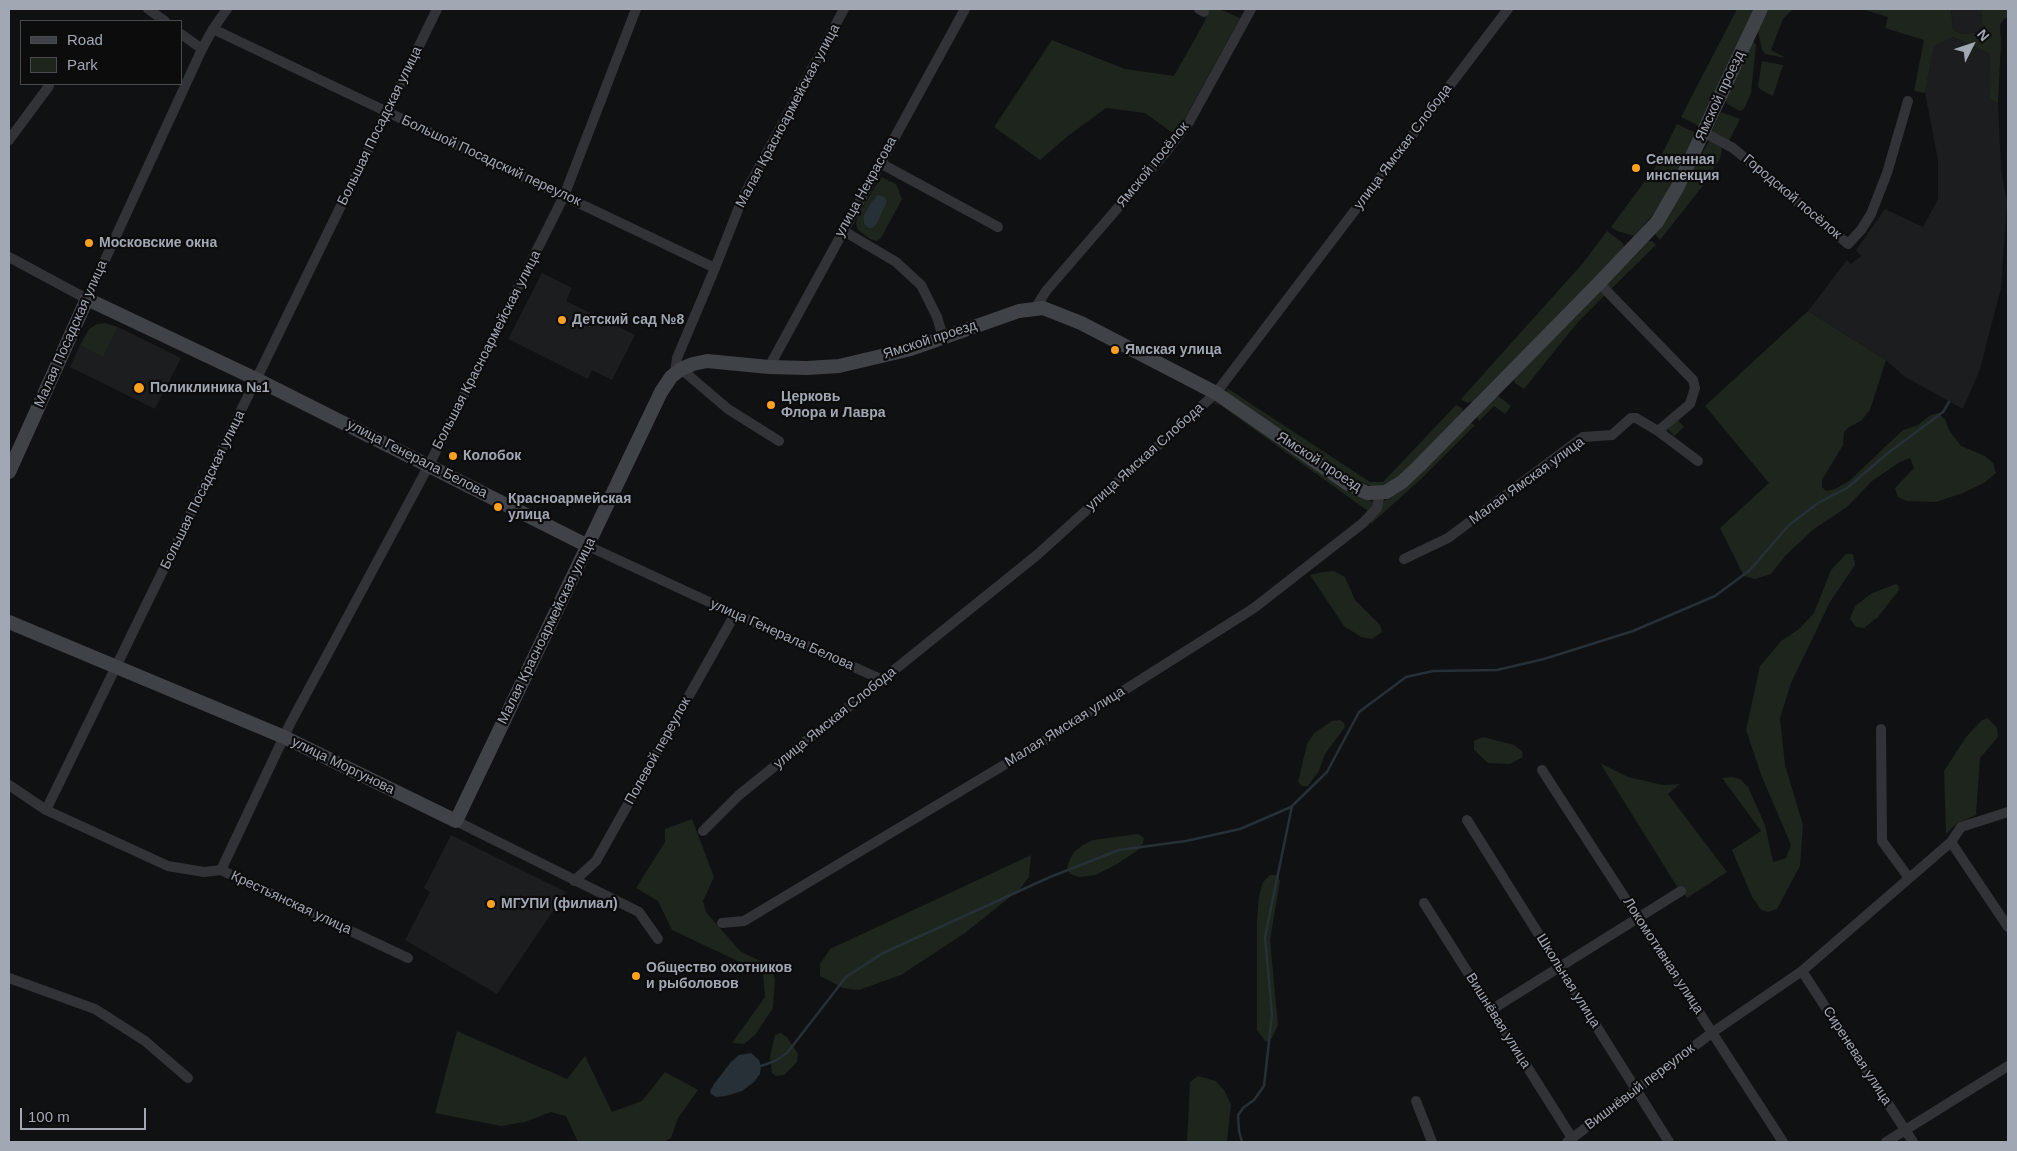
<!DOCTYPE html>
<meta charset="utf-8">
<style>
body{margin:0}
#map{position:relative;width:2017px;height:1151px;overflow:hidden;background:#101112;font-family:Arial,sans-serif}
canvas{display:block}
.frame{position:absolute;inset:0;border:10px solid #a1a8b4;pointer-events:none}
.legend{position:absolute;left:20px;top:20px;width:162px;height:65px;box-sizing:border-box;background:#0c0c0d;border:1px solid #484a50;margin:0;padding:6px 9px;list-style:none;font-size:15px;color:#a1a8b4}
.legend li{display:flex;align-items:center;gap:10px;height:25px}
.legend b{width:25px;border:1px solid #484a50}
.north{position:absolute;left:1947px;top:20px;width:50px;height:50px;-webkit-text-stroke:4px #0c0c0d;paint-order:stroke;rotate:49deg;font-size:14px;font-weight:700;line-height:20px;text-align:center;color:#a1a8b4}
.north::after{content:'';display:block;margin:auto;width:18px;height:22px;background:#a1a8b4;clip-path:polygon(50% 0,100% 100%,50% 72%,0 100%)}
.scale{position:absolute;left:20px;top:1108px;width:126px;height:22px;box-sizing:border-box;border:2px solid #a1a8b4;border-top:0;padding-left:6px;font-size:15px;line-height:18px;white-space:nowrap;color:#a1a8b4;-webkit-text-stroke:4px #0c0c0d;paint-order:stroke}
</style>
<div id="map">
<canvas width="2017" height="1151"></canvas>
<div class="frame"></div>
<ul class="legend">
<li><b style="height:6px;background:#3f4247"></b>Road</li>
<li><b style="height:14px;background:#1d251d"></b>Park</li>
</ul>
<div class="north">N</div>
<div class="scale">100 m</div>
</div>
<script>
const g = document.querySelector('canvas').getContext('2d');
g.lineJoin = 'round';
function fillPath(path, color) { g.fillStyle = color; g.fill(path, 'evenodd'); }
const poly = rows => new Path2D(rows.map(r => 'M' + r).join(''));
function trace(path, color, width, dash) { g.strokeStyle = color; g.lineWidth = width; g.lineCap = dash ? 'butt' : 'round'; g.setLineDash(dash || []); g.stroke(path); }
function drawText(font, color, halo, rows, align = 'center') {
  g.font = font + ' Arial,sans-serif'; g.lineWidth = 4.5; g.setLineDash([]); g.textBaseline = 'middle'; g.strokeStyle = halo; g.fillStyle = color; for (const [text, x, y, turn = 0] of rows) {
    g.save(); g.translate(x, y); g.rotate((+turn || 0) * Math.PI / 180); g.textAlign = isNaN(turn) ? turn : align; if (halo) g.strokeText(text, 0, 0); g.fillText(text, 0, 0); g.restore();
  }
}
const built = poly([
 [1951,9,1981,9,1983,32,1962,34,1953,29],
 [1953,37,1990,54,1989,99,1998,103,2001,169,2007,202,2001,288,1980,369,1963,409,1905,377,1886,360,1808,311,1847,260,1851,264,1861,256,1856,250,1885,209,1923,227,1938,199,1938,160,1925,93,1934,45],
 [542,273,572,288,566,301,635,335,612,380,592,370,588,379,508,339],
 [118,327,181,358,155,409,70,367,80,345,103,356],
 [451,835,566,892,497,994,405,940,430,892,424,888]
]);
const green = poly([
 [1209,9,1219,9,1240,18,1185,118,1174,134,1145,113,1106,108,1068,136,1040,160,994,127,1052,40,1125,69,1174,76,1205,21],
 [1737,9,1753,9,1699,126,1681,117],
 [1769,9,1793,9,1783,19,1771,50,1786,58,1765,54,1762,50,1758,31],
 [1862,9,1951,9,1953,29,1962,34,1983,32,1981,9,2008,9,2008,18,2005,18,2000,25,2001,42,1998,103,1989,99,1990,54,1953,37,1934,46,1925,93,1914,91,1924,40,1885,28,1888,17],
 [1753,41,1756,45,1755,56,1751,93,1744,109,1740,111,1727,104,1726,99],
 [1762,61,1783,65,1773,96,1760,89,1758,86],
 [1721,112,1740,119,1729,141,1714,133,1712,131],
 [1677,124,1696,133,1664,198,1651,217,1634,236,1617,231,1611,227,1656,166],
 [1709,141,1721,147,1722,150,1720,159,1710,174,1699,169,1697,173,1692,171],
 [1690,175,1705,183,1660,240,1655,234,1675,205],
 [881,177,896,184,902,199,881,238,877,241,870,239,858,230,856,223,858,215],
 [874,198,887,202,873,228,864,224,863,217],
 [1607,231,1623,243,1624,248,1473,401,1467,403,1461,399,1583,263],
 [1648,241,1652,241,1656,245,1610,290,1607,286,1607,283],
 [1599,291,1606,294,1578,322,1524,389,1515,383,1514,379],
 [1808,311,1886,360,1870,410,1861,421,1849,427,1844,432,1843,445,1822,480,1822,487,1826,491,1835,489,1849,481,1903,430,1918,425,1929,416,1937,413,1945,419,1949,430,1961,446,1985,456,1993,463,1996,473,1984,483,1963,493,1936,502,1906,501,1898,497,1895,488,1914,468,1910,458,1900,462,1872,481,1847,507,1814,529,1786,555,1771,574,1755,579,1744,576,1720,528,1769,483,1705,406],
 [105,323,118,327,103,357,80,345,89,329,97,324],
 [1227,388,1370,482,1383,482,1456,405,1462,408,1463,412,1396,480,1387,485,1374,487,1351,478,1232,397,1227,392],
 [1497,395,1511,406,1505,414,1494,406,1479,421,1477,417],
 [1216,402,1348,491,1373,502,1373,506,1368,511,1220,405,1212,403],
 [1678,420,1684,427,1674,436,1668,429],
 [1470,423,1475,425,1420,480,1371,524,1370,521,1384,501,1403,489],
 [1846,554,1853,554,1855,565,1830,602,1791,683,1780,718,1785,765,1803,825,1800,866,1777,909,1768,912,1761,910,1752,897,1732,850,1761,831,1722,778,1732,777,1740,779,1748,787,1765,825,1773,862,1786,858,1791,845,1762,777,1746,730,1760,666,1781,641,1799,629,1814,613,1831,570],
 [1334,571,1345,577,1355,600,1380,625,1382,632,1372,639,1361,637,1344,626,1310,575,1322,572],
 [1896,584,1898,585,1899,590,1878,617,1864,628,1856,627,1850,619,1855,606,1872,593],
 [1988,718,1997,728,1998,737,1980,758,1976,815,1956,824,1946,834,1944,771,1966,737,1982,720],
 [1340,720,1344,723,1345,727,1325,754,1319,771,1308,786,1302,786,1298,782,1307,744,1314,733,1332,721],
 [1483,737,1514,745,1522,751,1523,757,1510,764,1488,763,1474,750,1474,741],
 [1600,763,1628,777,1663,785,1680,784,1668,794,1727,872,1687,898,1676,885],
 [692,819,714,877,703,901,706,912,740,951,770,966,775,979,773,1008,755,1035,744,1044,732,1043,765,997,763,973,672,930,658,901,636,888,665,842,665,829],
 [1138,834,1144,838,1143,843,1138,850,1117,864,1096,875,1079,877,1070,874,1067,867,1070,859,1074,852,1083,845,1093,840],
 [1031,855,1029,877,1020,889,965,933,901,975,859,990,843,988,820,976,820,964,830,949],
 [1270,875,1277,875,1280,881,1270,940,1278,1025,1272,1038,1266,1042,1257,1030,1257,919,1259,896,1263,882],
 [457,1031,567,1079,585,1056,612,1112,642,1101,665,1072,698,1090,678,1118,671,1138,664,1142,578,1142,566,1116,551,1112,525,1122,501,1126,435,1113],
 [781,1033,787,1037,798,1054,797,1062,784,1075,776,1076,772,1073,770,1056,775,1035],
 [1198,1076,1216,1081,1224,1090,1231,1104,1227,1142,1187,1142,1190,1082]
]);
const water = poly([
 [878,195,885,197,887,202,877,223,873,228,869,228,864,224,863,217,872,201],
 [751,1053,759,1060,761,1066,760,1074,754,1082,742,1091,726,1096,716,1097,711,1094,710,1091,714,1084,731,1062,739,1055]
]);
const stream = poly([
 [761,1066,775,1061,787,1053,846,977,883,953,1050,877,1119,850,1186,841,1240,829,1291,807],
 [1242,1142,1239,1131,1238,1115,1244,1107,1254,1100,1264,1086,1272,1015,1265,937,1292,806,1327,772,1359,712,1406,677,1433,671,1497,670,1544,659,1633,631,1715,596,1750,570,1789,525,1818,503,1847,488,1888,453,1943,412,1949,402]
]);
const minor = poly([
 [148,9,165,21],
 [1199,9,1204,12],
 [213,29,715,268],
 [181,34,202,49],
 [1703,132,1733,148,1848,244,1861,230,1871,214,1887,173,1908,101],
 [9,140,49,86],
 [880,163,998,227],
 [842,230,896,262,921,285,937,317,943,337],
 [9,257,87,299,202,49,213,29,227,9],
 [1599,283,1693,380,1695,388,1690,404,1658,431],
 [1036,307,1046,291,1166,152,1189,122,1251,9],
 [769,367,965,9],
 [681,369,728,409,779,441],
 [675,373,677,358,715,268,743,197,844,9],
 [588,546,735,614,883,680],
 [1404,559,1448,538,1583,437,1612,435,1631,418,1636,418,1658,431,1698,461],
 [1881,729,1882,841,1909,878],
 [1542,770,1783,1142],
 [9,785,46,810,168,866,204,872,221,870,408,958],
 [46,810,437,9],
 [2008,812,1961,827,1951,842,2008,927],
 [1467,820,1669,1142],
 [456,821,639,912,658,939],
 [703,831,739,795,1037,555,1216,393,1508,9],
 [221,870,290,724,429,465,564,196,636,9],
 [574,881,596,861,735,614],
 [1424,903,1572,1138],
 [722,923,744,921,1044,741,1254,608,1363,523,1377,508,1380,493],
 [1802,971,1913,1142],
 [9,978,95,1009,145,1041,188,1078],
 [1491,1010,1681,891],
 [1416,1101,1432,1142],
 [1567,1142,1713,1032,1802,971,1951,842],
 [1886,1142,2008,1066]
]);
const secondary = poly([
 [9,472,87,299,256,379,588,546],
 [9,622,284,737,456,821,661,392,671,377,681,369,693,364,707,361,769,367,807,368,839,366,911,349,1019,311,1043,308,1081,323,1216,393,1348,484,1367,493,1386,492,1402,482,1418,467,1599,283,1657,222,1677,188,1761,9]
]);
const markers = [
 [1636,168,5,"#faa120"],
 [89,243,5,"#faa120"],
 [562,320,5,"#faa120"],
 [1115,350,5,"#faa120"],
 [139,388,6,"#faa120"],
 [771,405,5,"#faa120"],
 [453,456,5,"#faa120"],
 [498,507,5,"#faa120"],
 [491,904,5,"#faa120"],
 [636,976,5,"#faa120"]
];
const streetNames = [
 ["Ямской проезд",1720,96,-65],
 ["Малая Красноармейская улица",788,116,-62],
 ["Большая Посадская улица",380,126,-64],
 ["улица Ямская Слобода",1403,147,-53],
 ["Большой Посадский переулок",491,161,25],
 ["Ямской посёлок",1153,165,-51],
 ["улица Некрасова",866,187,-61],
 ["Городской посёлок",1792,197,40],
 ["Малая Посадская улица",71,334,-66],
 ["Ямской проезд",930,340,-18],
 ["Большая Красноармейская улица",487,350,-63],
 ["улица Ямская Слобода",1145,457,-42],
 ["улица Генерала Белова",417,459,27],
 ["Ямской проезд",1319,462,33],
 ["Малая Ямская улица",1527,481,-36],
 ["Большая Посадская улица",203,490,-64],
 ["Малая Красноармейская улица",547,631,-64],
 ["улица Генерала Белова",782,635,24],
 ["улица Ямская Слобода",835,718,-39],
 ["Малая Ямская улица",1065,727,-32],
 ["Полевой переулок",658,751,-61],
 ["улица Моргунова",343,766,26],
 ["Крестьянская улица",291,903,25],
 ["Локомотивная улица",1663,956,57],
 ["Школьная улица",1568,981,58],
 ["Вишнёвая улица",1498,1021,58],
 ["Сиреневая улица",1857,1056,57],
 ["Вишнёвый переулок",1640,1087,-37]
];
const poiNames = [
 ["Семенная",1646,160],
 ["инспекция",1646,176],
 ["Московские окна",99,243],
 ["Детский сад №8",572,320],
 ["Ямская улица",1125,350],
 ["Поликлиника №1",150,388],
 ["Церковь",781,397],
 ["Флора и Лавра",781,413],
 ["Колобок",463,456],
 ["Красноармейская",508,499],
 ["улица",508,515],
 ["МГУПИ (филиал)",501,904],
 ["Общество охотников",646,968],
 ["и рыболовов",646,984]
];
fillPath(built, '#1c1d1f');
fillPath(green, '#1d251d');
fillPath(water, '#273036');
trace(stream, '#273036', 2.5);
trace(minor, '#313337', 10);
trace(secondary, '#3f4247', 14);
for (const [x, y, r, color] of markers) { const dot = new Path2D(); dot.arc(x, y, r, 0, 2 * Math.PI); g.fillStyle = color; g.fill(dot); trace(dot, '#0c0c0d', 2); }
drawText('14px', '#a1a8b4', '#0c0c0d', streetNames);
drawText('bold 14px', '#a1a8b4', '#0c0c0d', poiNames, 'left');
</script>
